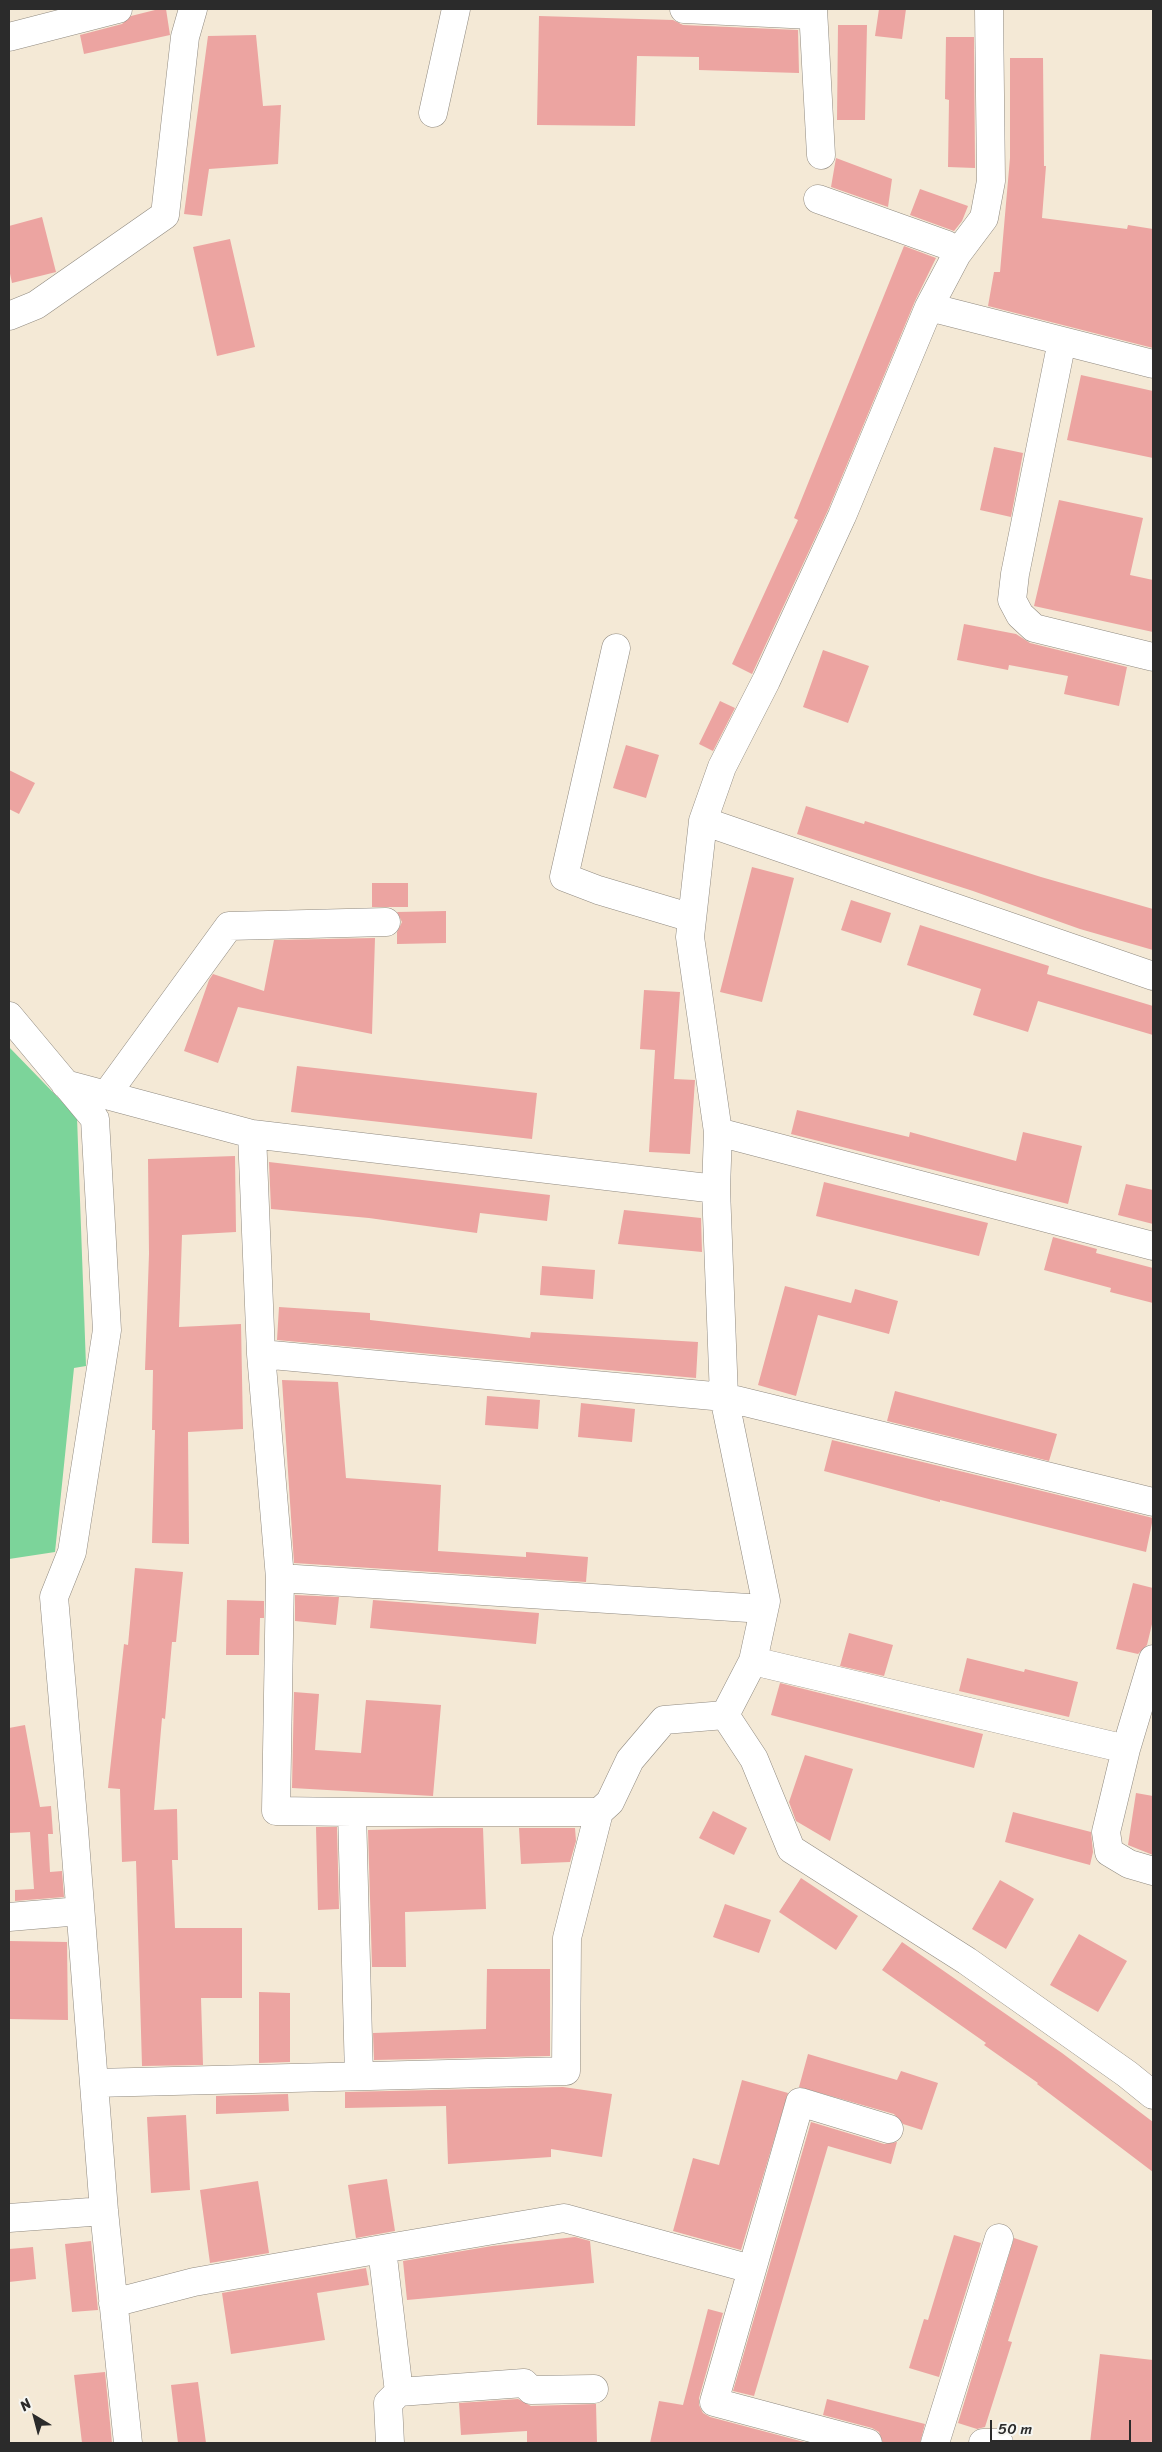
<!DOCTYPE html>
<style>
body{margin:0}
#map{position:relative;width:1162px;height:2452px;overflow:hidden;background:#f4e9d6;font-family:Sriracha,sans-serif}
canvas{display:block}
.frame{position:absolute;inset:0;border:10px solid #2b2b2b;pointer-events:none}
.north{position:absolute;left:10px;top:2392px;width:50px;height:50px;-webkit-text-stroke:4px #f6f6f2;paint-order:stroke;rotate:323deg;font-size:14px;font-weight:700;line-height:20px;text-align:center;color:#2b2b2b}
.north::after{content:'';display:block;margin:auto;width:18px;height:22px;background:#2b2b2b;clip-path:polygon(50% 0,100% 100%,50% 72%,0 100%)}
.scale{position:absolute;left:990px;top:2420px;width:141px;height:22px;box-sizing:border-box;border:2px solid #2b2b2b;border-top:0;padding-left:6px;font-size:15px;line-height:18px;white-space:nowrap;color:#2b2b2b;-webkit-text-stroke:4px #f6f6f2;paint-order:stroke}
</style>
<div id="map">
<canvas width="1162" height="2452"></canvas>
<div class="frame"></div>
<div class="north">N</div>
<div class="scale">50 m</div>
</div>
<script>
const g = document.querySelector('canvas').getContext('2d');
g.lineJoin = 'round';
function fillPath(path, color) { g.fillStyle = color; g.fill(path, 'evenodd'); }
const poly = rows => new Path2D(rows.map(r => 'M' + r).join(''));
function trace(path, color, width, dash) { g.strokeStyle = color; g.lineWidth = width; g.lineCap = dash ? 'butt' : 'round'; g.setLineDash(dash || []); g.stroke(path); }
const green = poly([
 [9,1047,77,1117,86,1366,74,1368,55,1552,9,1559]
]);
const building = poly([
 [159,9,166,9,170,35,84,54,80,35,122,24,131,16],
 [879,9,906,9,902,39,875,36],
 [539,16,673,20,683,25,798,30,799,73,699,70,699,57,637,56,635,126,537,125],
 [838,25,867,25,865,120,837,120],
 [256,35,263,106,281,105,278,164,209,169,202,216,184,214,208,36],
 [946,37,974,37,975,168,948,167,949,100,945,99],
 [1010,58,1043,58,1044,166,1046,166,1042,218,1127,229,1128,225,1153,229,1153,348,988,306,994,272,1000,272,1010,158],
 [836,158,892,179,888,207,831,187],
 [920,189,968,206,962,221,954,231,910,215],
 [42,217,56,272,12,283,9,269,9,226],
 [230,239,255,347,217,356,193,247],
 [904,246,936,258,915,301,828,510,752,674,732,664,798,520,794,518],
 [1081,375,1153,391,1153,458,1067,440],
 [994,447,1023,453,1011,517,980,510],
 [1059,500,1143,518,1130,575,1153,580,1153,632,1034,606],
 [964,624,1016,634,1030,643,1127,667,1119,706,1064,694,1068,676,1009,665,1008,670,957,660],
 [823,650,869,666,848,723,803,707],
 [720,701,735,708,713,751,699,744],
 [626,745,659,755,646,798,613,788],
 [9,770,35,783,19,814,9,809],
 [806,806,864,824,865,821,1041,877,1153,909,1153,950,1080,929,973,891,797,834],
 [752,867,794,878,762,1002,720,992],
 [372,883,408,883,408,907,372,907],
 [851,900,891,913,881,943,841,930],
 [446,911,446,943,397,944,397,932,402,922,397,912],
 [920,925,1049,966,1047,974,1153,1006,1153,1035,1038,1001,1028,1032,973,1015,981,989,907,965],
 [375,938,372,1034,238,1007,218,1063,184,1051,209,980,213,974,264,991,274,940],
 [644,990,680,992,674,1079,695,1080,690,1154,649,1152,655,1050,640,1049],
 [297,1066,537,1093,532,1139,291,1112],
 [797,1110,909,1137,910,1132,1016,1161,1023,1132,1082,1146,1068,1204,791,1134],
 [235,1156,236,1232,182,1235,179,1327,241,1324,243,1429,188,1432,189,1544,152,1543,155,1430,152,1430,153,1370,145,1370,149,1254,148,1159],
 [269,1162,550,1195,547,1221,480,1213,477,1233,369,1218,271,1209],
 [824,1182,988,1223,979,1256,816,1216],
 [1126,1184,1153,1190,1153,1224,1118,1215],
 [624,1210,701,1218,702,1252,618,1244],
 [1053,1237,1097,1249,1096,1253,1153,1268,1153,1303,1110,1292,1111,1288,1044,1270],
 [542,1266,595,1270,593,1299,540,1295],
 [785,1286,851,1303,855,1289,898,1301,889,1334,818,1315,796,1396,758,1385],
 [279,1307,370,1313,370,1320,530,1338,531,1332,698,1342,696,1378,277,1340],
 [282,1380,338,1382,346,1478,441,1485,438,1551,526,1557,526,1552,588,1557,586,1582,294,1563],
 [895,1391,1057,1434,1049,1461,887,1421],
 [487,1396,540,1400,538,1429,485,1425],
 [581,1403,635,1409,632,1442,578,1437],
 [832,1440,1153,1518,1146,1552,940,1500,940,1502,824,1471],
 [135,1568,183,1572,176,1642,172,1642,165,1719,162,1718,154,1810,177,1809,178,1860,172,1860,175,1928,242,1928,242,1998,201,1998,203,2065,142,2066,136,1861,122,1862,120,1789,108,1788,124,1644,128,1645],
 [1133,1583,1153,1588,1153,1620,1147,1645,1138,1654,1116,1649],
 [295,1595,339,1597,336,1625,295,1621],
 [227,1600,264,1601,264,1618,260,1618,259,1655,226,1655],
 [373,1600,539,1613,536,1644,370,1628],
 [849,1633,893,1645,884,1676,840,1666],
 [967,1658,1024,1672,1025,1669,1078,1682,1069,1717,959,1691],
 [780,1683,983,1734,974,1768,771,1715],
 [294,1692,319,1694,315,1750,361,1753,366,1700,441,1705,433,1796,292,1788],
 [25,1725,40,1807,51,1806,53,1834,48,1834,50,1872,62,1871,64,1897,15,1901,15,1890,34,1889,30,1832,9,1833,9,1728],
 [805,1755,853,1769,830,1841,796,1821,789,1802],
 [1136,1793,1153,1796,1153,1855,1128,1845],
 [713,1811,747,1828,734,1855,699,1838],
 [1013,1812,1091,1832,1093,1852,1090,1865,1005,1842],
 [316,1827,337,1827,339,1909,318,1910],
 [441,1828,483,1828,486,1909,405,1912,406,1967,372,1967,368,1830],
 [519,1828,575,1828,576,1841,570,1862,521,1864],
 [801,1878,858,1916,836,1950,779,1912],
 [1000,1880,1034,1899,1006,1949,972,1929],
 [725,1904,771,1920,759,1953,713,1937],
 [1079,1934,1127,1961,1098,2012,1050,1985],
 [9,1941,67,1942,68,2020,9,2019],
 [902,1942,1062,2053,1153,2122,1153,2172,1037,2084,1038,2083,984,2045,986,2043,882,1970],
 [487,1969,550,1969,550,2056,374,2060,373,2033,486,2029],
 [259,1992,290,1993,290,2062,259,2063],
 [808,2054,897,2080,901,2071,938,2083,922,2130,903,2124,894,2114,799,2087],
 [742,2080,788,2093,741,2250,673,2231,693,2158,719,2165],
 [563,2087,612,2094,602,2157,551,2149,551,2157,448,2164,446,2106,345,2108,345,2092],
 [288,2094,289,2111,216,2114,216,2096],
 [186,2115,190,2190,151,2193,147,2117],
 [811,2122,884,2144,897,2142,891,2164,828,2146,754,2396,733,2391],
 [387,2179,395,2231,356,2238,348,2185],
 [258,2181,269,2253,210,2263,200,2190],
 [954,2235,981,2243,939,2377,909,2368,924,2319,928,2320],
 [575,2237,590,2241,594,2283,407,2300,403,2261,492,2246],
 [1014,2238,1038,2246,1008,2341,1012,2342,985,2427,977,2429,958,2423],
 [91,2241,98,2310,72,2312,65,2244],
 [33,2247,36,2279,9,2282,9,2249],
 [366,2268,369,2285,317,2293,325,2340,231,2354,222,2293],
 [708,2309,723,2313,699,2398,699,2405,703,2413,710,2417,808,2443,650,2443,659,2401,683,2405],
 [1100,2354,1153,2360,1153,2443,1090,2443],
 [105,2372,112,2443,82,2443,74,2375],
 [198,2382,206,2443,178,2443,171,2385],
 [518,2399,531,2406,596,2404,597,2443,527,2443,527,2431,461,2435,459,2403],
 [827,2399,925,2424,920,2443,883,2443,879,2432,872,2428,823,2415]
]);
const minor = poly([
 [684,9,812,15],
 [813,9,821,155],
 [9,37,118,9],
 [433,113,456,9],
 [818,199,947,245,957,254],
 [929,307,1153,364],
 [9,316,36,305,165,215,185,37,193,9],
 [1062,341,1015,574,1012,600,1020,615,1034,628,1153,657],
 [616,648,564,877,598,890,692,918],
 [703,821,1153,976],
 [9,1016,95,1119,107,1330,72,1552,54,1597,74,1829,104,2211,128,2443],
 [65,1084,252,1134,716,1189],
 [106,1095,229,926,386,922],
 [718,1132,1153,1246],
 [252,1134,261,1354,280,1578,276,1811,352,1812,359,2076],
 [261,1354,724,1397,1153,1502],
 [280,1578,764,1609],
 [1153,1659,1126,1749,1106,1832,1109,1852,1129,1864,1153,1871],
 [753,1661,1126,1749],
 [725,1715,753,1661,766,1601,724,1397,716,1189,718,1132,690,937,703,821,722,767,766,681,842,516,929,307,957,254,984,218,991,181,989,9],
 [352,1812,599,1812],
 [9,1917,80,1911],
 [95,2083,566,2071,567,1938,599,1812,610,1802,630,1760,664,1720,725,1715,754,1759,791,1849,967,1961,1127,2074,1153,2095],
 [9,2218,104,2211],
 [382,2249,564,2218,751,2269],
 [113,2303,194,2282,382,2249,399,2392,524,2383,531,2390,594,2389],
 [390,2443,388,2403,399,2392],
 [868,2443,714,2402,800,2102,889,2129],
 [935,2443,999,2238],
 [983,2443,999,2443]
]);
fillPath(green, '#7cd49a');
fillPath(building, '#eca4a1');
trace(minor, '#908a80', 29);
trace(minor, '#fff', 28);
</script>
